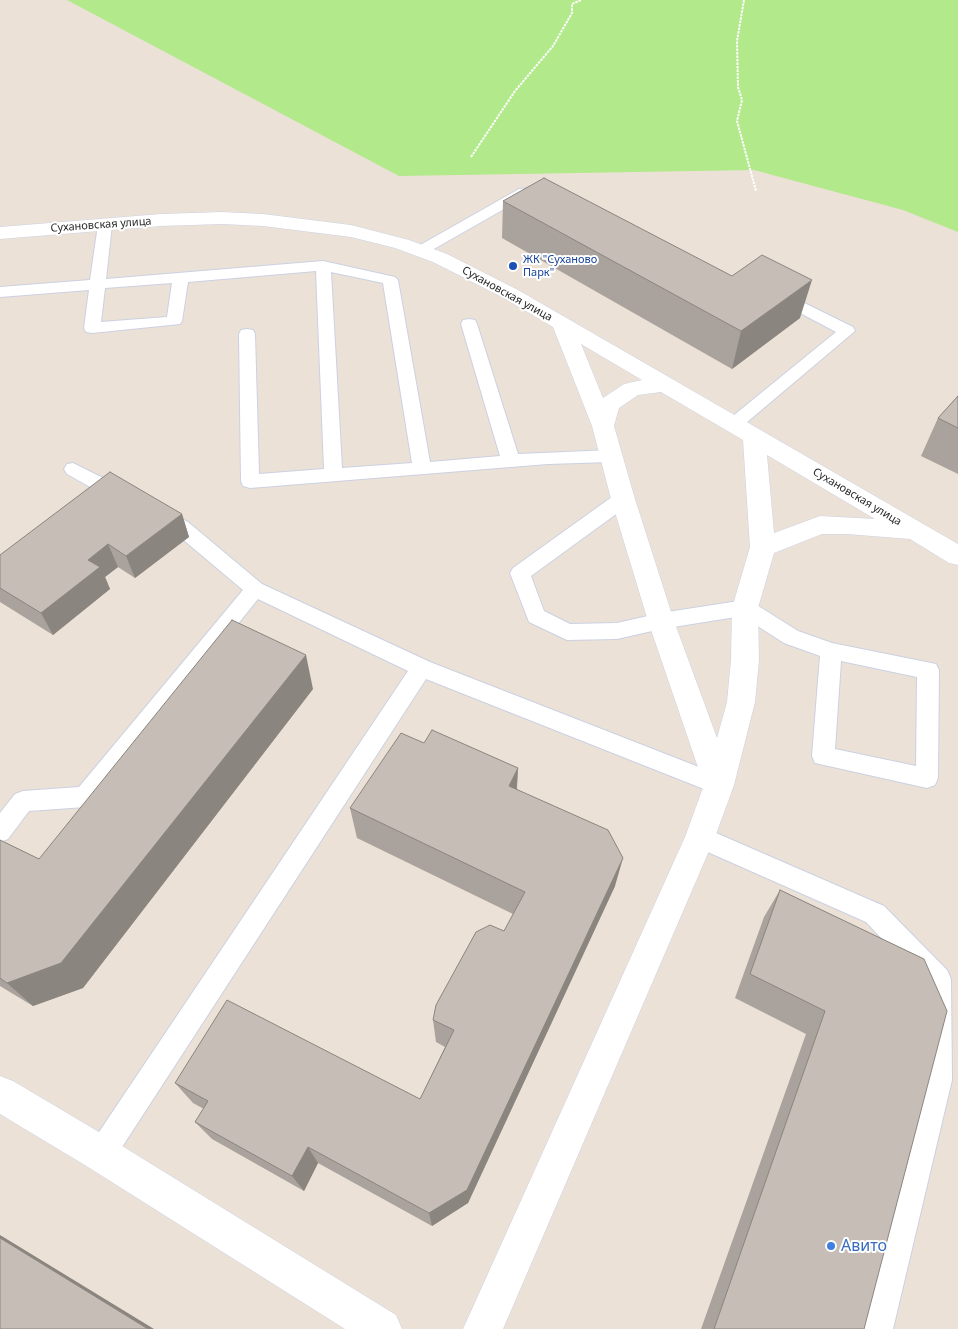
<!DOCTYPE html>
<meta charset="utf-8">
<style>
body{margin:0}
canvas{display:block;background:#ebe1d6}
</style>
<canvas width="958" height="1329"></canvas>
<script>
const g = document.querySelector('canvas').getContext('2d');
g.lineJoin = 'round';
function fillPath(path, color) { g.fillStyle = color; g.fill(path, 'evenodd'); }
const poly = rows => new Path2D(rows.map(r => 'M' + r).join(''));
function trace(path, color, width, dash) { g.strokeStyle = color; g.lineWidth = width; g.lineCap = dash ? 'butt' : 'round'; g.setLineDash(dash || []); g.stroke(path); }
function drawText(font, color, halo, rows, align = 'center') {
  g.font = font + ' "Noto Sans",sans-serif'; g.lineWidth = 4; g.setLineDash([]); g.textBaseline = 'middle'; g.strokeStyle = halo; g.fillStyle = color; for (const [text, x, y, turn = 0] of rows) {
    g.save(); g.translate(x, y); g.rotate((+turn || 0) * Math.PI / 180); g.textAlign = isNaN(turn) ? turn : align; if (halo) g.strokeText(text, 0, 0); g.fillText(text, 0, 0); g.restore();
  }
}
const green = poly([
 [67,0,958,0,958,232,903,210,754,170,399,176]
]);
const path = poly([
 [744,0,737,41,738,87,742,100,737,121,756,191],
 [471,157,515,91,553,46,572,13,572,4,581,0]
]);
const service = poly([
 [529,188,534,189,536,192,534,195,527,196,425,254,415,254,412,251,415,248,519,189,529,188],
 [105,221,110,222,112,225,106,279,323,261,395,277,398,280,430,462,500,456,461,324,463,320,469,319,475,320,477,324,518,454,611,450,617,452,620,456,617,460,611,462,548,464,250,488,243,486,241,481,239,334,241,330,247,329,253,330,255,334,259,474,324,469,316,271,188,282,182,321,180,324,92,333,86,332,84,328,89,290,0,297,0,287,90,280,98,225,100,222,105,221],
 [331,272,383,283,412,463,342,468,331,272],
 [172,283,167,317,101,322,105,288,172,283],
 [778,290,853,327,855,331,740,428,734,430,728,428,725,424,728,420,836,332,772,298,770,295,772,292,778,290],
 [73,463,129,491,131,496,129,501,122,503,115,501,67,474,64,469,67,464,73,463],
 [623,492,630,494,632,499,630,504,531,576,544,611,570,624,617,623,661,613,745,600,752,602,798,631,832,643,936,664,939,670,938,778,935,785,927,788,815,763,812,756,820,656,784,643,742,616,661,629,617,639,567,640,529,622,510,573,513,568,616,494,623,492],
 [841,661,917,677,916,766,835,749,841,661],
 [165,511,188,522,262,584,430,662,727,778,731,785,727,792,719,795,426,679,111,1164,101,1168,91,1164,87,1154,91,1144,408,671,258,599,93,804,85,807,29,811,8,839,0,842,0,813,15,794,23,791,79,787,243,590,174,532,158,523,155,518,158,513,165,511],
 [700,826,884,906,947,970,951,979,952,1080,893,1329,861,1329,924,1080,925,984,866,922,692,845,688,837,692,829,700,826]
]);
const minor = poly([
 [222,212,263,214,351,225,409,240,447,254,518,290,958,544,958,565,949,563,910,539,847,534,822,534,774,553,758,608,759,660,755,702,734,785,715,837,503,1329,463,1329,685,837,704,785,648,621,611,499,592,426,553,327,504,298,433,262,395,248,351,237,263,226,222,224,161,226,0,239,0,227,161,214,222,212],
 [581,344,642,380,624,384,603,398,581,344],
 [661,392,743,440,750,547,732,608,731,660,727,702,717,738,674,621,635,499,614,426,619,408,638,395,661,392],
 [767,455,875,519,820,516,774,533,767,455],
 [0,1076,13,1081,114,1141,396,1315,402,1329,345,1329,88,1167,0,1114,0,1076]
]);
const wall = poly([
 [503,201,800,318,732,369,502,238],
 [958,396,958,474,921,456,938,418],
 [182,514,189,537,135,578,118,567,105,577,110,589,53,635,0,602,0,555],
 [313,689,83,988,33,1006,0,986,0,840,39,859],
 [424,743,518,768,517,789,615,886,468,1203,432,1226,318,1163,304,1191,212,1139,195,1122,204,1109,193,1103,175,1083,420,1099,445,1047,436,1042,433,1020,504,931,513,914,357,838,350,808],
 [780,890,924,959,864,1329,701,1329,806,1034,735,998,764,917]
]);
const shadedWall = poly([
 [812,280,800,318,732,369,741,331],
 [182,514,189,537,135,578,126,556],
 [108,544,118,567,105,577,110,589,53,635,41,613,88,560],
 [306,655,313,689,83,988,33,1006,7,983],
 [518,768,516,799,509,786],
 [623,858,615,886,468,1203,432,1226,429,1213],
 [308,1147,318,1163,304,1191,292,1176],
 [0,1235,154,1329,148,1329,0,1238]
]);
const building = poly([
 [544,178,732,276,762,255,812,280,741,331,503,201,544,178],
 [958,396,958,428,938,418,958,396],
 [110,472,182,514,126,556,108,544,88,560,100,567,41,613,0,588,0,555,110,472],
 [232,620,306,655,61,963,7,983,0,978,0,840,39,859,232,620],
 [432,730,518,768,509,786,608,830,623,858,467,1190,429,1213,308,1147,292,1176,195,1122,208,1101,175,1083,227,1000,420,1099,454,1030,433,1020,436,1005,476,932,490,925,504,931,525,892,350,808,401,733,424,743,432,730],
 [780,890,924,959,947,1011,864,1329,714,1329,825,1011,750,974,780,890],
 [0,1238,148,1329,0,1329,0,1238]
]);
const markers = [
 [513,266,5,"#1a4fb4"],
 [831,1246,5,"#3f7fe0"]
];
const farStreetnames = [
 ["Сухановская улица",101,225,-4],
 ["Сухановская улица",507,294,29],
 ["Сухановская улица",857,497,31]
];
const farTransitnames = [
 ["ЖК \"Суханово",523,260],
 ["Парк\"",523,273]
];
const nearShopnames = [
 ["Авито",841,1246]
];
fillPath(green, '#b1e98b');
trace(service, '#cbd1e2', 2);
trace(minor, '#cbd1e2', 1);
trace(path, '#fff', 2, [2.5, 1]);
fillPath(service, '#fff');
fillPath(minor, '#fff');
fillPath(wall, '#aaa39d');
fillPath(shadedWall, '#8b857f');
fillPath(building, '#c6beb6');
trace(building, '#8b857f', 1);
for (const [x, y, r, color] of markers) { const dot = new Path2D(); dot.arc(x, y, r, 0, 2 * Math.PI); g.fillStyle = color; g.fill(dot); trace(dot, '#fff', 2); }
drawText('11px', '#262626', '#fff', farStreetnames);
drawText('11px', '#164399', '#fff', farTransitnames, 'left');
drawText('16px', '#366cbe', '#fff', nearShopnames, 'left');
</script>
